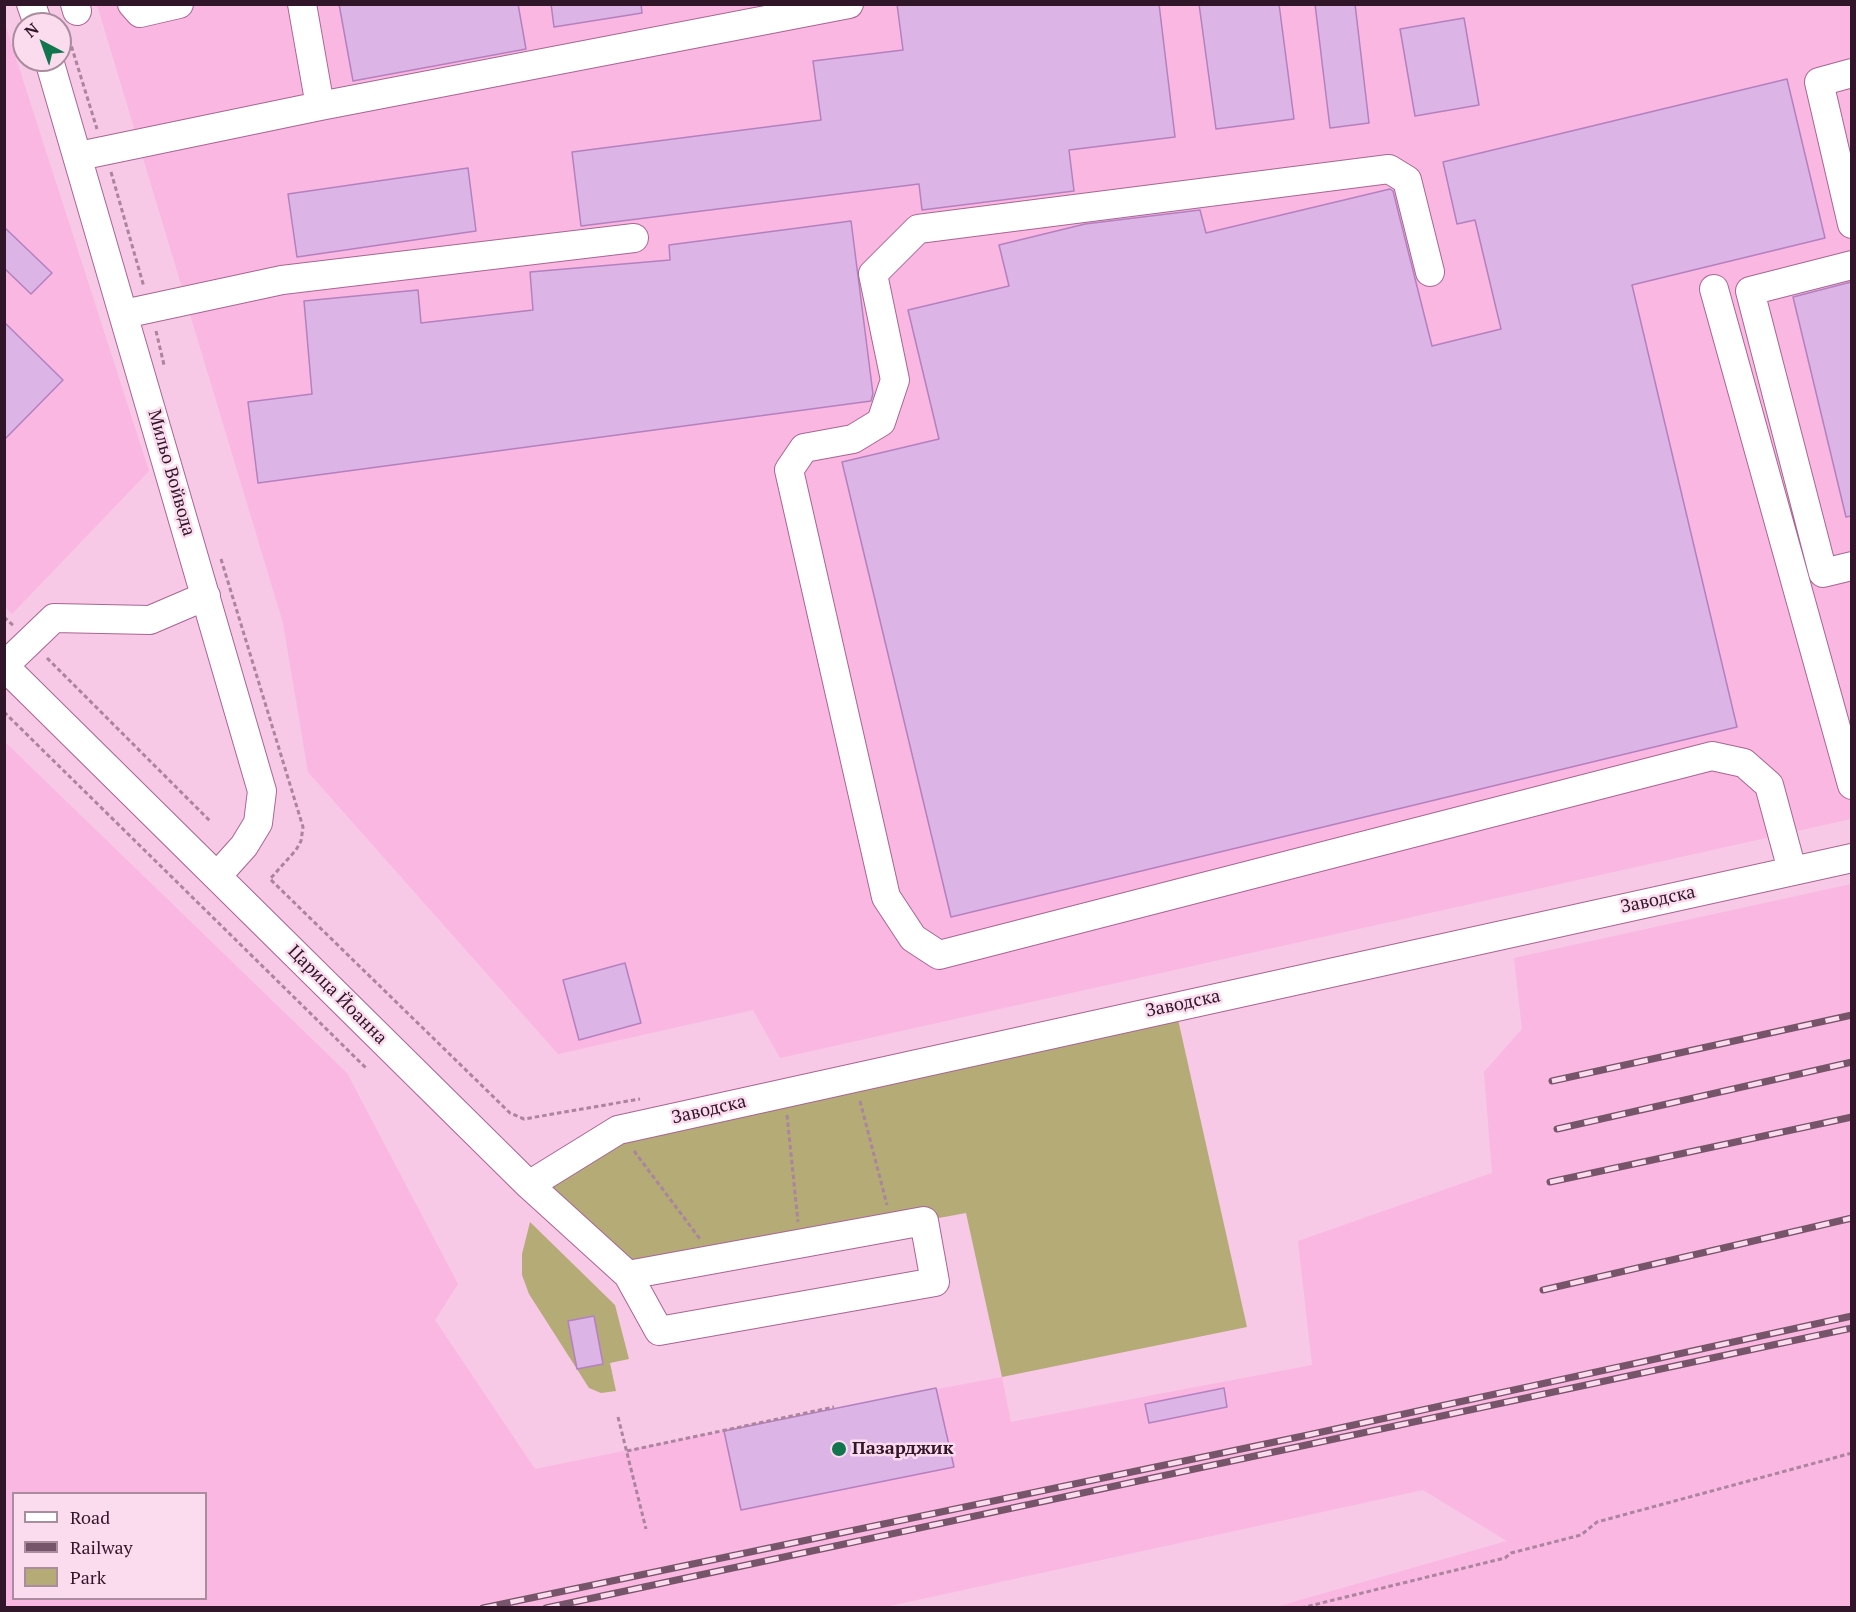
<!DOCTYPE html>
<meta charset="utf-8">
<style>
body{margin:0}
#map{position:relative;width:1856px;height:1612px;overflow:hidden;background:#f7c9e6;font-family:"PT Serif",serif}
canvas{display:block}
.frame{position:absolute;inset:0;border:6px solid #311528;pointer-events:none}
.legend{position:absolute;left:12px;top:1492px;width:195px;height:108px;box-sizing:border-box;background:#fbdcef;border:2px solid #aa8c9f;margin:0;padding:8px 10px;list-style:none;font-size:18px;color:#311528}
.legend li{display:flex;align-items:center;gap:12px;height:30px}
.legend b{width:30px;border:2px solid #aa8c9f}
.north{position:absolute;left:12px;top:12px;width:60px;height:60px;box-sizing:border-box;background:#fbdcef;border:2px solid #aa8c9f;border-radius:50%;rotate:319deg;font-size:16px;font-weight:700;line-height:24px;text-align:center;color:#311528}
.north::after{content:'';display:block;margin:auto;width:21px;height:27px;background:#11764e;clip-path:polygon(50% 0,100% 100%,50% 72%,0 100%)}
</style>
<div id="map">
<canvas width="1856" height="1612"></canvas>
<div class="frame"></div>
<ul class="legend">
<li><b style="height:8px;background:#fff"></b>Road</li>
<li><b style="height:8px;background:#76546a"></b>Railway</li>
<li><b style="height:16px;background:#b4ab77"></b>Park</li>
</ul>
<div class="north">N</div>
</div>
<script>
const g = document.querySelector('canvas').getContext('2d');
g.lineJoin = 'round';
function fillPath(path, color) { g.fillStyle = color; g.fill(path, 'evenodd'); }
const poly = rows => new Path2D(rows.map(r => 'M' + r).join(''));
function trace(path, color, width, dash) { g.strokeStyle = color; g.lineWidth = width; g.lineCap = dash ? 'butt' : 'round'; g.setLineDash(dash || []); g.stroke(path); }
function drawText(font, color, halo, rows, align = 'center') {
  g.font = font + ' "PT Serif",serif'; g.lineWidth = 5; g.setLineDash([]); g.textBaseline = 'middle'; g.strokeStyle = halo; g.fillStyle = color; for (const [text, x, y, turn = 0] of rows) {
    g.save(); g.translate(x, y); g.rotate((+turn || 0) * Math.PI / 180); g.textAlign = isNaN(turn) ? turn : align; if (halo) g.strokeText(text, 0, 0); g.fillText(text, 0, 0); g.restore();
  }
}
const built = poly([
 [97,5,1851,5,1851,819,780,1058,753,1010,558,1054,308,772,283,623],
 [4,21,149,471,12,614,4,606],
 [4,741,347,1073,458,1284,435,1320,535,1469,835,1408,1002,1377,1011,1422,1312,1365,1298,1241,1492,1173,1484,1072,1522,1029,1514,958,1851,884,1851,1607,1276,1607,1507,1541,1423,1490,885,1607,5,1607],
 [14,1494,206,1494,206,1598,14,1598]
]);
const green = poly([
 [1175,1006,1247,1327,1002,1377,966,1213,628,1275,529,1185,618,1130],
 [530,1222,615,1305,629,1359,610,1363,616,1391,601,1393,589,1388,529,1294,522,1275,522,1254]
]);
const building = poly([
 [339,4,518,4,526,49,353,81,339,4],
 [551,4,641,4,642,13,554,27,551,4],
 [897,4,1159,4,1175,137,1069,150,1074,191,922,210,919,184,581,226,572,152,821,120,813,61,903,50,897,4],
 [1199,4,1279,4,1294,119,1216,129,1199,4],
 [1315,4,1355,4,1369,123,1330,128,1315,4],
 [1464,18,1479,105,1415,116,1400,29,1464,18],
 [1787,79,1825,238,1632,285,1737,727,951,917,842,462,939,439,908,310,1009,286,999,245,1085,224,1200,210,1206,233,1390,189,1393,191,1432,346,1501,329,1475,220,1457,224,1443,162,1787,79],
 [468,168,476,231,297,257,288,194,468,168],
 [851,221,873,394,871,401,258,483,248,402,312,394,304,301,418,290,421,323,533,310,530,272,670,260,669,245,851,221],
 [4,227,52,273,31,294,4,268,4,227],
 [1851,282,1851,516,1846,517,1793,297,1851,282],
 [4,322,63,380,4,440,4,322],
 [625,963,641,1023,579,1040,563,980,625,963],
 [594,1316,603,1364,577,1369,568,1321,594,1316],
 [936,1388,954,1467,741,1510,724,1431,936,1388],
 [1224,1388,1227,1407,1149,1423,1145,1404,1224,1388]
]);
const path = poly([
 [67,32,97,129],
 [111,172,144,287],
 [156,331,164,365],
 [221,559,303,827,301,841,296,850,270,879,510,1113,524,1119,640,1099],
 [4,617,14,626],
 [47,658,211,822],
 [4,712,366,1068],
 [860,1101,887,1205],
 [787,1115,798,1222],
 [634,1151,700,1239],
 [618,1417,646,1529],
 [627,1451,834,1407],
 [1301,1608,1505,1558,1511,1553,1581,1535,1597,1522,1852,1453]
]);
const minor = poly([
 [31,4,38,24],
 [75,4,77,11],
 [132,4,140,13,179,4],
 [302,4,320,106],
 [49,60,262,791,258,823,244,846,217,876],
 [1852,73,1819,82,1852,224],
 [79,156,320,106,849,4],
 [1852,265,1750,291,1823,573,1852,566],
 [1430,272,1407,180,1389,169,918,229,873,274,895,380,881,422,853,439,804,448,789,470,886,897,913,938,939,955,1712,756,1744,763,1769,785,1792,870],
 [1714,289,1852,785],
 [124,314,282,280,634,238],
 [206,596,150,620,54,618,4,666,529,1185,628,1275,659,1331,935,1282,924,1221,628,1275],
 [529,1185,618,1130,1852,858]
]);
const rail = poly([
 [1552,1081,1852,1015],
 [1557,1129,1852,1062],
 [1550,1182,1852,1117],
 [1543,1290,1852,1218],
 [483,1608,1308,1435,1852,1316],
 [546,1608,1852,1328]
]);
const markers = [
 [839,1449,8,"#11764e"]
];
const streetNames = [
 ["Мильо Войвода",171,473,74],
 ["Заводска",1658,900,-12],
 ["Царица Йоанна",337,995,45],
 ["Заводска",1183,1004,-12],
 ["Заводска",709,1110,-13]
];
const poiNames = [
 ["Пазарджик",852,1449]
];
fillPath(built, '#f9b7e2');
fillPath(green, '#b4ab77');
fillPath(building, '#dcb4e5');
trace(building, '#b480bf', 1.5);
trace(minor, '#a96593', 30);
trace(path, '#ab849d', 3, [4.5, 3]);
trace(minor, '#fff', 28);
trace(rail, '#76546a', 7);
trace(rail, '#fbdcef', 4.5, [14]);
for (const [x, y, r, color] of markers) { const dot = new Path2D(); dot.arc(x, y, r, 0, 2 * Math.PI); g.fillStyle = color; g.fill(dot); trace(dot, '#fbdcef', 2); }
drawText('18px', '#311528', '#fbdcef', streetNames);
drawText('bold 18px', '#311528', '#fbdcef', poiNames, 'left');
</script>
